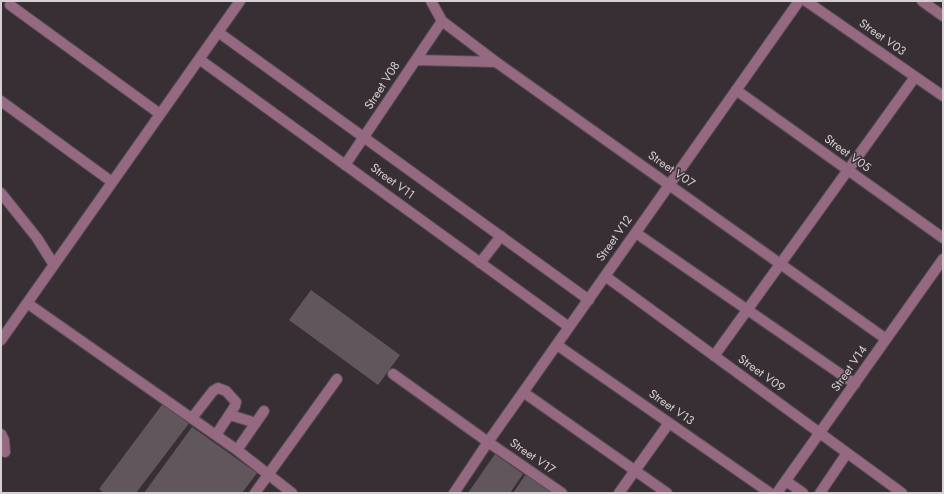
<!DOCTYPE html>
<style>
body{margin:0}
#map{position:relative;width:944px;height:494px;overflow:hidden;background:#382f34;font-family:Jost,sans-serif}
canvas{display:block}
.frame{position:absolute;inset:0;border:2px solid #d6d0d3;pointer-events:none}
</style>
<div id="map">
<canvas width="944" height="494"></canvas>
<div class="frame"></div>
</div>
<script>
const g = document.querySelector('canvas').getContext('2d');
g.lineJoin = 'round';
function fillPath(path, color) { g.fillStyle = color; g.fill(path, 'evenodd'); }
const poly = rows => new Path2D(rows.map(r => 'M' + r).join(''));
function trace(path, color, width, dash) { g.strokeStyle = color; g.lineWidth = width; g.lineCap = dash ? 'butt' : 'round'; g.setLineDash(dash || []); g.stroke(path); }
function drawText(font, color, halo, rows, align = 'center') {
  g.font = font + ' Jost,sans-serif'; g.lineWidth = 3; g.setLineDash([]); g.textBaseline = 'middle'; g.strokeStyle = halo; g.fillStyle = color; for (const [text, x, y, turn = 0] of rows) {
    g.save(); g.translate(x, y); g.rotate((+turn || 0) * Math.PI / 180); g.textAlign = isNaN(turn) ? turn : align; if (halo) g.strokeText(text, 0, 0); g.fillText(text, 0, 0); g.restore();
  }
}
const building = poly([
 [311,290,400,355,378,385,289,320],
 [164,402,190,422,136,493,104,493,99,489],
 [192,427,257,473,242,493,144,493],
 [495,454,523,474,510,493,468,493],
 [526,474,552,493,513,493]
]);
const minor = poly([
 [431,1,442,21,496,62,886,339],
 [806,1,943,96],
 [922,1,943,16],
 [10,5,160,114],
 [218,32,589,300],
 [199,59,569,327],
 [416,60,496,62],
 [736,90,943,238],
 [1,101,112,182],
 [345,165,442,21],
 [1,193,37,238,54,265],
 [636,233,855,384],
 [480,263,501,236],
 [605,276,902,493],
 [27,303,237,450,292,493],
 [1,340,240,1],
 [557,345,770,493],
 [714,356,915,77],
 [393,374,488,442,562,493],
 [523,392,667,493],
 [230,415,256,423],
 [192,418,213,391,218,388,226,391,236,402,235,406,216,435],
 [1,434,4,440,5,452],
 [237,450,264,411],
 [786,481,803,493],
 [255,493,337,379],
 [454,493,488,442,799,1],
 [619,493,669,423],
 [777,493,943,259],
 [820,493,847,453]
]);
const streetNames = [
 ["Street V03",882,38,35],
 ["Street V08",383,86,-57],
 ["Street V05",847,154,36],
 ["Street V07",671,170,35],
 ["Street V11",392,182,36],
 ["Street V12",615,239,-55],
 ["Street V14",850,369,-55],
 ["Street V09",761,374,36],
 ["Street V13",671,408,35],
 ["Street V17",532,457,35]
];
fillPath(building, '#61565c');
trace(minor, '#544c51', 12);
trace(minor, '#966982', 10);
drawText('12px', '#d6d0d3', '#382f34', streetNames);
</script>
